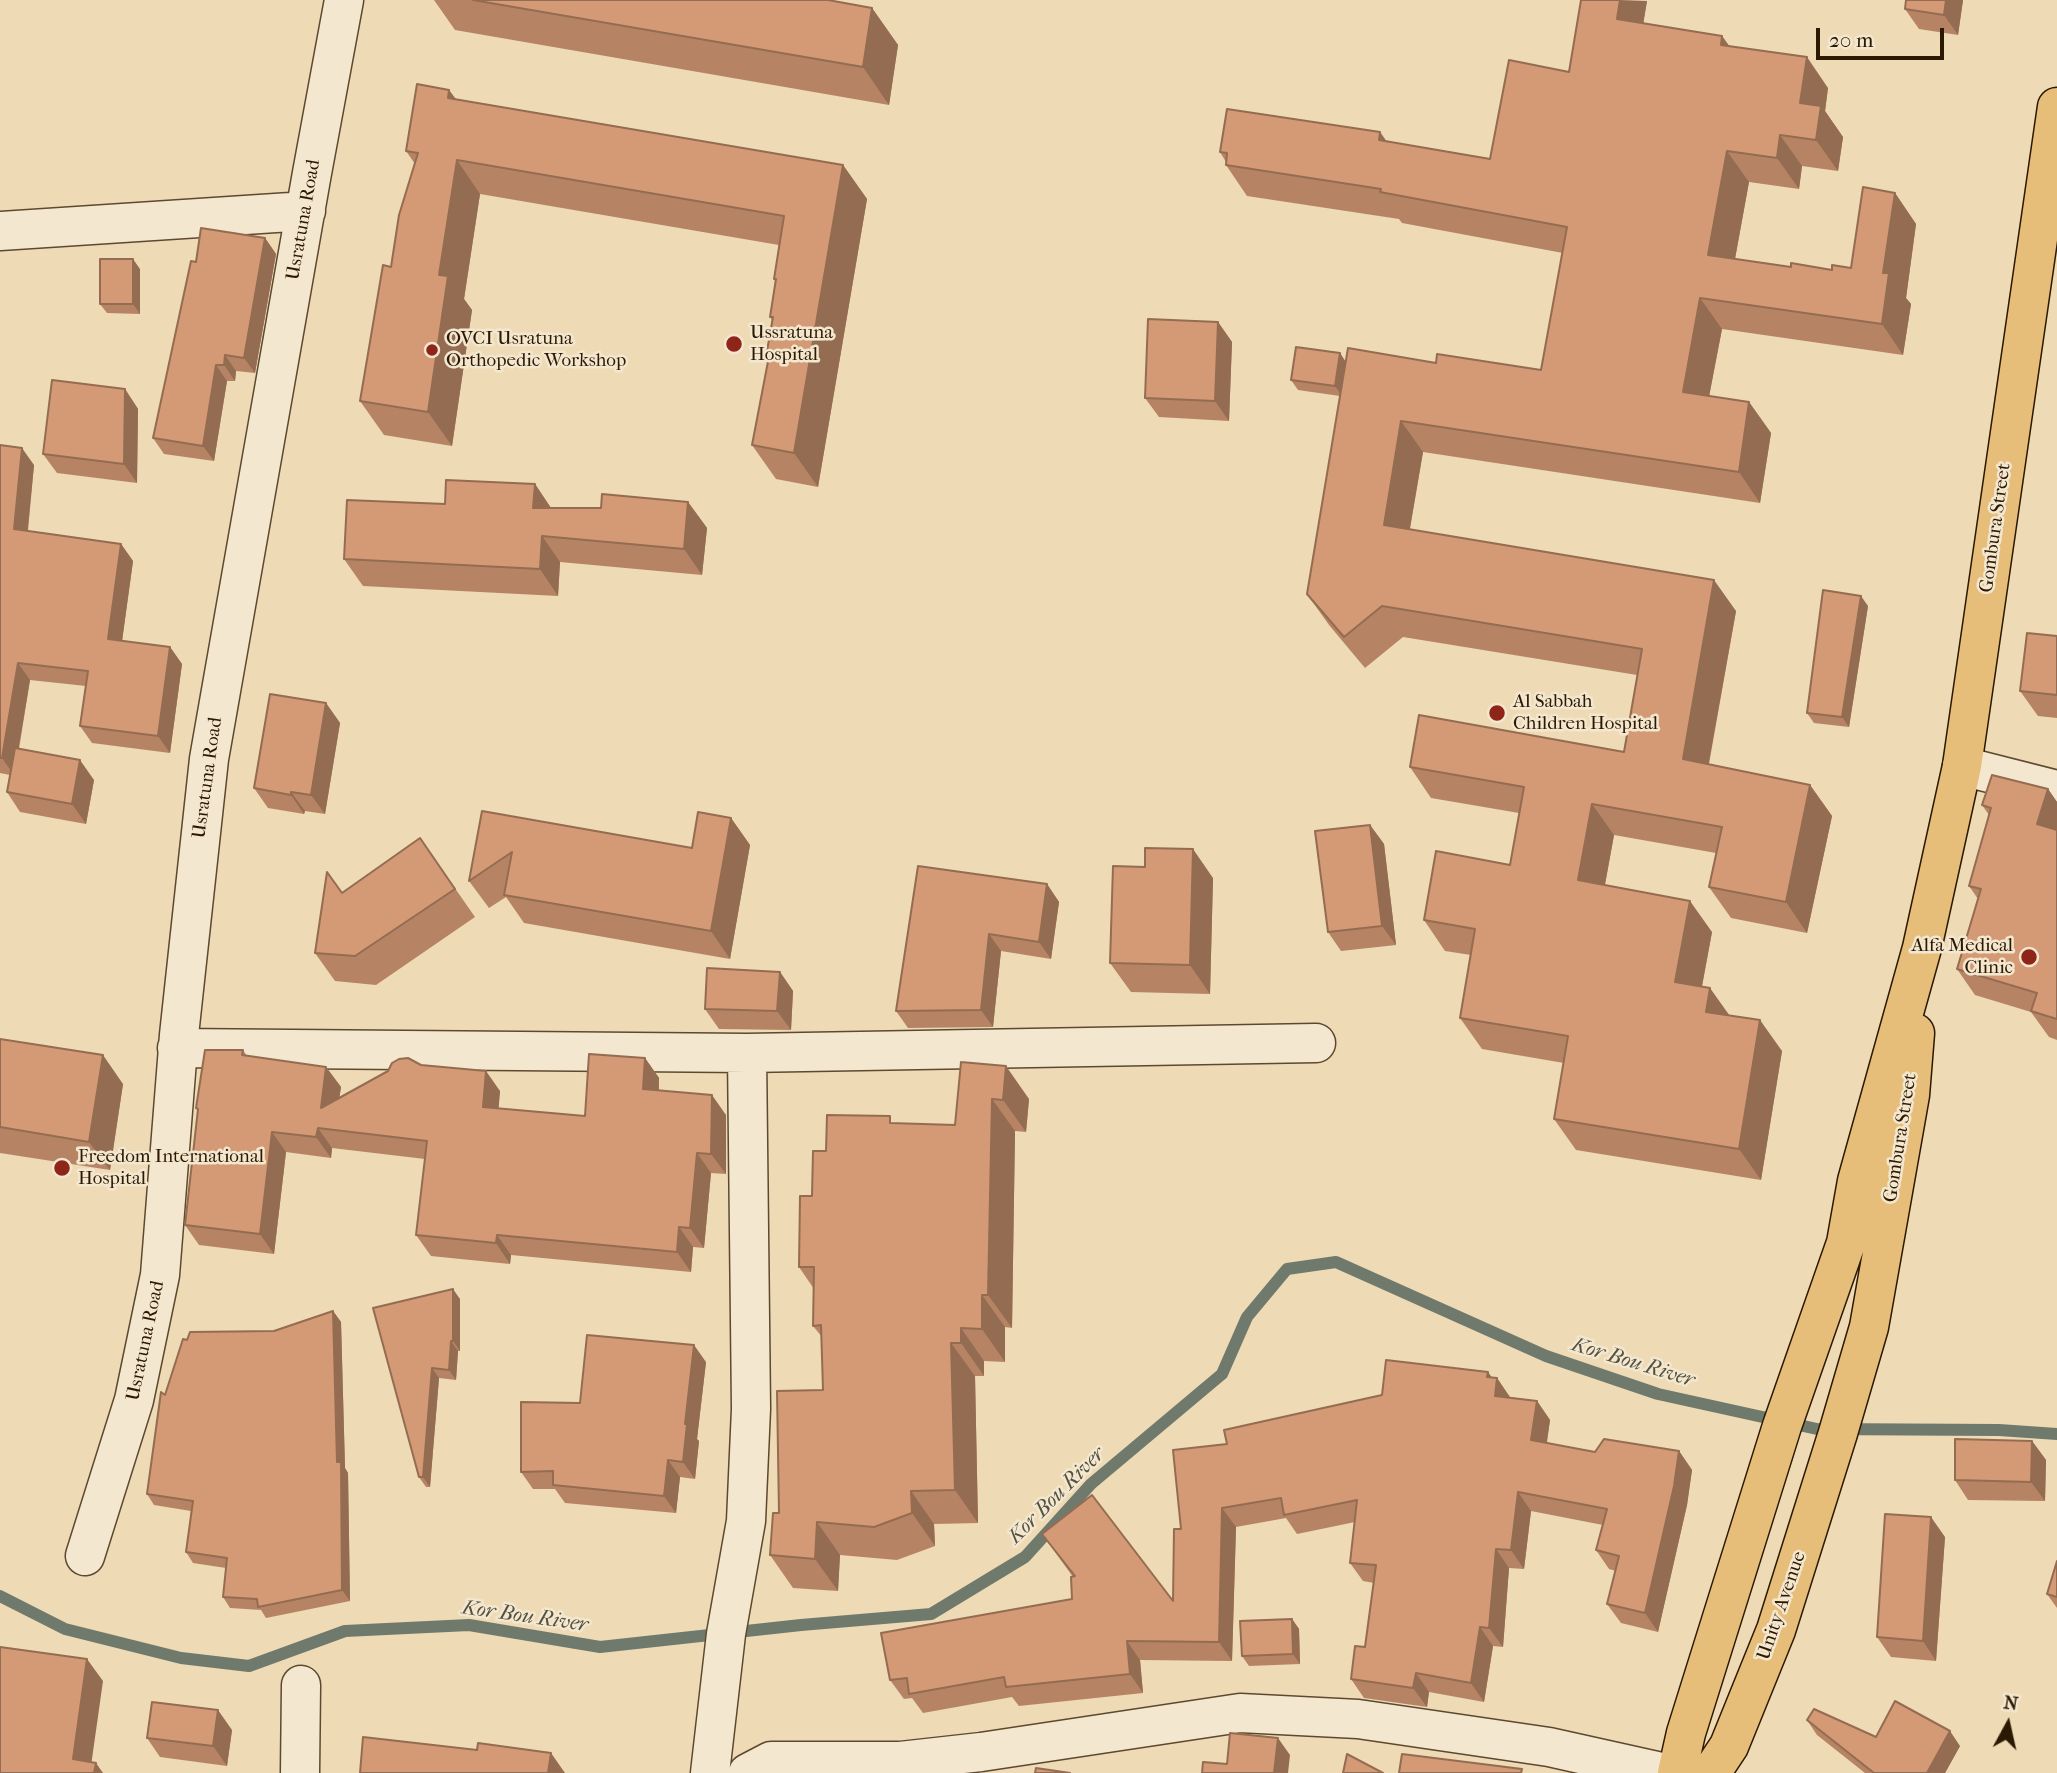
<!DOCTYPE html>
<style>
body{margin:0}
#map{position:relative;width:2057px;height:1773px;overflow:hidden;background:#eedab5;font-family:"IM FELL French Canon",serif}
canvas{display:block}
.north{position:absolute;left:1973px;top:1689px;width:70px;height:70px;-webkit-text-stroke:5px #f4e7cf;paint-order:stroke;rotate:8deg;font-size:19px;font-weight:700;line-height:28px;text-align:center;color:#2c1902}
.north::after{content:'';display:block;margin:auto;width:24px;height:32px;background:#2c1902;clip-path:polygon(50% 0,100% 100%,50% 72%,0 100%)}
.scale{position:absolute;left:1816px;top:28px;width:128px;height:32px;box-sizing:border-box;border:4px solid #2c1902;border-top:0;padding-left:9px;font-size:21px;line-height:24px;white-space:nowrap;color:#2c1902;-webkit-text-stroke:5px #f4e7cf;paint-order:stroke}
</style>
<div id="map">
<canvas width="2057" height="1773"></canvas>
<div class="north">N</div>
<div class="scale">20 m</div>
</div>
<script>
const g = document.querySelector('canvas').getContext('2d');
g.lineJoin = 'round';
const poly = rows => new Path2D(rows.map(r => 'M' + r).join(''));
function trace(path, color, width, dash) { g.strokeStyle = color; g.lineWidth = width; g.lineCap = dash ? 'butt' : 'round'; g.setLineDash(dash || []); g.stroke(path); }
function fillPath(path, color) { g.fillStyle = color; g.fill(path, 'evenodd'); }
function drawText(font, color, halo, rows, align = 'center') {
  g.font = font + ' "IM FELL French Canon",serif'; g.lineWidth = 5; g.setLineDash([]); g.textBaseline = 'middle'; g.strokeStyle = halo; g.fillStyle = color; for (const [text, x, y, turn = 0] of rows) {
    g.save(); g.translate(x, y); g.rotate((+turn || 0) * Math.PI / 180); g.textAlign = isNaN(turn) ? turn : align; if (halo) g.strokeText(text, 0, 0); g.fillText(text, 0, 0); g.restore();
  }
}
const stream = poly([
 [0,1596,65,1629,181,1658,249,1666,345,1631,469,1625,600,1647,801,1625,931,1614,1025,1557,1091,1484,1222,1374,1247,1317,1287,1269,1336,1262,1546,1356,1658,1394,1817,1429,1999,1430,2057,1434]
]);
const minor = poly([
 [0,231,306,211],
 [1962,766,2057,790],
 [177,1048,747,1053,1316,1043],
 [85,1556,134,1400,160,1275,179,1035,209,759,312,173,344,0],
 [300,1773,301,1685],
 [710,1773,726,1634,746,1521,751,1409,747,1053],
 [748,1773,771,1761,900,1761,981,1752,1240,1713,1358,1719,1549,1747,1666,1773]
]);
const major = poly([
 [1677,1773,1686,1733,1782,1426,1846,1243,1857,1181,1922,948,1962,766,2057,107],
 [1711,1773,1729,1746,1776,1630,1838,1433,1869,1327,1910,1095,1915,1033]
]);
const wall = poly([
 [434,0,828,0,872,8,898,45,889,105,455,30],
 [1906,0,1963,0,1958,35,1919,29,1905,9],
 [1647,1,1643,23,1722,36,1730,47,1828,88,1825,111,1843,137,1838,171,1802,166,1799,189,1749,182,1735,259,1791,267,1832,270,1851,268,1895,193,1916,224,1906,298,1911,304,1903,355,1722,329,1709,396,1749,402,1771,433,1760,503,1423,452,1410,529,1736,611,1709,764,1810,785,1832,816,1807,933,1731,918,1709,887,1716,853,1614,835,1605,885,1712,932,1702,986,1730,1016,1782,1051,1761,1180,1576,1150,1554,1119,1564,1063,1482,1049,1460,1018,1471,955,1445,951,1424,920,1510,865,1519,813,1431,798,1410,767,1624,752,1637,675,1403,637,1365,668,1329,625,1307,594,1340,396,1298,390,1291,380,1340,353,1346,362,1436,363,1541,370,1563,253,1402,223,1399,219,1247,196,1226,165,1226,162,1220,152,1380,132,1386,142,1490,159,1569,72],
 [449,90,456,99,843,165,867,199,818,487,776,479,752,445,769,354,767,351,772,320,770,317,775,281,774,279,779,245,480,194,464,299,472,310,452,446,384,435,360,401,415,164,406,151],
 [265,238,276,254,255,373,236,371,235,381,227,381,214,461,164,454,153,438,196,262],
 [140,269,140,314,107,313,100,304],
 [1218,322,1232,342,1229,421,1159,417,1145,398],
 [125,389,138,409,137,483,57,473,43,454],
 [0,445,34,465,28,531,121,544,133,561,122,641,170,647,182,664,170,753,92,743,80,726,86,686,30,680,19,749,94,780,86,824,20,812,7,792,10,775,0,773],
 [535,484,551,508,601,508,688,502,707,528,702,575,560,562,558,596,363,586,344,559,445,504],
 [1868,606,1849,727,1814,723,1807,713],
 [2057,636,2057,718,2038,716,2020,691],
 [326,703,340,723,325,814,305,811,304,814,268,808,254,788],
 [2048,789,2057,802,2057,1040,2049,1037,2031,1012,1975,995,1957,969,1978,899,1969,886,1989,815,1982,805],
 [482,811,692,848,731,818,750,845,730,959,524,923,506,897,489,908,469,881],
 [1370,825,1384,844,1396,945,1341,951,1328,932],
 [420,838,475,917,376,985,335,981,315,953,342,893],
 [1145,867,1213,878,1210,994,1131,992,1110,963],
 [1047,884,1059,902,1051,959,1001,951,993,1027,908,1028,896,1011],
 [780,972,793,991,791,1030,719,1029,705,1009],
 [0,1039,123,1084,110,1170,0,1153],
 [243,1050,247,1056,326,1067,341,1087,339,1098,421,1065,500,1091,498,1109,585,1116,645,1058,659,1078,659,1091,726,1115,726,1174,711,1173,704,1248,693,1247,691,1272,511,1255,510,1264,431,1256,416,1235,425,1159,332,1148,331,1158,286,1152,274,1254,199,1245,185,1225,198,1111,196,1108],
 [961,1062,1029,1099,1026,1132,1015,1131,1012,1328,1005,1327,1005,1362,984,1361,984,1376,975,1376,978,1523,934,1524,935,1546,897,1560,840,1555,838,1591,793,1588,770,1555,779,1513,823,1390,822,1337,813,1326,814,1289,799,1267,812,1196,895,1124,955,1125],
 [460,1299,460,1351,458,1351,456,1380,439,1378,430,1487,426,1487,419,1477,373,1308],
 [333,1311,341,1322,345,1468,348,1473,350,1601,266,1618,261,1610,230,1608,223,1597,226,1568,193,1563,186,1552,191,1511,154,1505,147,1494,165,1395,187,1340,274,1331],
 [706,1362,697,1439,699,1441,695,1479,680,1477,676,1513,565,1503,555,1489,533,1489,521,1472,580,1403],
 [1488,1372,1492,1378,1497,1378,1510,1398,1537,1401,1550,1420,1547,1443,1595,1452,1679,1451,1692,1470,1687,1505,1658,1632,1621,1623,1607,1604,1616,1571,1609,1569,1596,1550,1603,1525,1531,1511,1524,1569,1509,1568,1503,1647,1493,1646,1484,1702,1429,1692,1427,1707,1364,1698,1351,1679,1365,1647,1374,1583,1363,1581,1350,1563,1355,1522,1297,1534,1286,1518,1236,1527,1232,1661,1140,1660,1143,1693,1019,1706,1012,1697,923,1713,912,1698,904,1699,890,1680,1072,1599,1073,1577,1042,1534,1173,1601,1181,1529,1227,1444],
 [2032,1441,2046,1460,2045,1501,1968,1500,1955,1480],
 [1945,1537,1936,1661,1891,1657,1877,1637],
 [2057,1561,2057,1608,2047,1594],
 [1292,1619,1299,1629,1300,1664,1249,1666,1242,1656],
 [1807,1720,1876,1737,1960,1746,1945,1773,1865,1773,1817,1735],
 [232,1730,227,1766,160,1757,147,1738]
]);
const shadedWall = poly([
 [1620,0,1647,1,1639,50,1617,19],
 [1946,0,1963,0,1958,35,1944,15],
 [872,8,898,45,889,105,863,67],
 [1722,36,1744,67,1721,45],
 [1807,57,1828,88,1825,111,1843,137,1838,171,1816,140,1800,103],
 [449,90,473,124,448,98],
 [1380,132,1402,163,1379,140],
 [1780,135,1802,166,1799,189,1777,158],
 [1727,151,1749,182,1730,286,1708,255],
 [457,160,480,194,464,299,472,310,452,446,428,412,439,275],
 [843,165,867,199,818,487,794,453],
 [1895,193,1916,224,1906,298,1911,304,1903,355,1882,324,1883,273],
 [265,238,276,254,255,373,244,358],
 [133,259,140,269,140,314,133,304],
 [1700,298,1722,329,1704,423,1683,392],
 [1218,322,1232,342,1229,421,1215,401],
 [1340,353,1346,363,1342,396,1335,386],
 [225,355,236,371,235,381,224,365],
 [216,365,227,381,214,461,203,446],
 [125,389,138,409,137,483,124,464],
 [1749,402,1771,433,1760,503,1739,472],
 [1401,421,1423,452,1405,556,1384,525],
 [22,448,34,465,26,546,14,529],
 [535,484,553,511,533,508],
 [688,502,707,528,702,575,684,549],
 [542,536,560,562,558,596,540,569],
 [121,544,133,561,120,656,108,639],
 [1714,580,1736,611,1704,789,1683,759],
 [1861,596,1868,606,1849,727,1842,717],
 [170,647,182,664,170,753,158,736],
 [18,663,30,680,14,775,2,758],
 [326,703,340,723,325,814,311,795],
 [80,760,94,780,86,824,72,804],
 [1810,785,1832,816,1807,933,1786,902],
 [2048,789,2057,802,2057,843,2037,824],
 [291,792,305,811,304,814,291,795],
 [1592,804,1614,835,1600,911,1578,880],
 [731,818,750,845,730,959,711,931],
 [1370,825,1384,844,1396,945,1382,926],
 [1193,849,1213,878,1210,994,1190,965],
 [1047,884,1059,902,1051,959,1039,942],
 [1690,901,1712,932,1697,1013,1675,982],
 [989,934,1001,951,993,1027,981,1010],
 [780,972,793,991,791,1030,777,1011],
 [1710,988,1732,1019,1706,1012],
 [1760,1020,1782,1051,1761,1180,1739,1149],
 [103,1055,123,1084,110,1170,89,1142],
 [645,1058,659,1078,658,1110,643,1089],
 [1006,1066,1029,1099,1026,1132,1003,1100],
 [326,1067,341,1087,335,1128,321,1108],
 [486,1071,500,1091,497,1128,483,1107],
 [712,1095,726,1115,726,1174,711,1154],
 [992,1099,1015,1131,1012,1328,988,1295],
 [318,1128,332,1148,331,1158,316,1137],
 [272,1132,286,1152,274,1254,260,1234],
 [697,1153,711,1173,704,1248,690,1228],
 [679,1227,693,1247,691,1272,677,1252],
 [497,1235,511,1255,510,1264,496,1243],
 [453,1289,460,1299,460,1351,453,1341],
 [982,1295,1005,1327,1005,1362,982,1329],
 [333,1311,341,1322,345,1468,348,1473,350,1601,342,1590],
 [961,1328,984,1361,984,1376,961,1343],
 [451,1341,458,1351,456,1380,449,1370],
 [951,1343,975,1376,978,1523,955,1490],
 [694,1345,706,1362,697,1439,699,1441,695,1479,683,1462,685,1424],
 [432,1368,439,1378,430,1487,423,1477],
 [1488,1372,1496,1384,1497,1378,1510,1397,1508,1415,1495,1396,1487,1377],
 [1537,1401,1550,1420,1544,1459,1531,1440],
 [2032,1441,2046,1460,2045,1501,2031,1482],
 [1679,1451,1692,1470,1687,1505,1658,1632,1645,1613],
 [668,1460,680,1477,676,1513,664,1496],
 [911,1491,934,1524,935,1546,912,1513],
 [1518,1492,1531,1511,1524,1569,1511,1550],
 [1222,1508,1236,1527,1232,1661,1219,1642],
 [1931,1517,1945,1537,1936,1661,1923,1641],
 [817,1522,840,1555,838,1591,815,1559],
 [1496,1549,1509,1568,1503,1647,1489,1628],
 [1292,1619,1299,1629,1300,1664,1293,1654],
 [1480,1627,1493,1646,1484,1702,1471,1683],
 [1127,1641,1140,1660,1143,1693,1130,1674],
 [87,1659,103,1681,90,1773,73,1759],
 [1416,1673,1429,1692,1427,1707,1413,1688],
 [218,1710,232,1730,227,1766,213,1746],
 [1950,1731,1960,1746,1945,1773,1927,1773],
 [1278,1738,1290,1755,1288,1773,1274,1773],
 [551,1753,565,1773,548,1773],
 [96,1763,103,1773,94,1773]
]);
const building = poly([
 [473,0,828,0,872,8,863,67,473,0],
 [1581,0,1620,0,1617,19,1722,36,1721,45,1807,57,1800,103,1821,106,1816,140,1780,135,1777,158,1727,151,1708,255,1791,267,1791,263,1832,270,1832,265,1851,268,1863,187,1895,193,1883,273,1889,273,1882,324,1700,298,1683,392,1749,402,1739,472,1401,421,1384,525,1714,580,1683,759,1810,785,1786,902,1709,887,1722,827,1592,804,1578,880,1690,901,1675,982,1710,988,1706,1012,1760,1020,1739,1149,1554,1119,1568,1036,1460,1018,1475,929,1424,920,1436,851,1510,865,1524,787,1410,767,1419,715,1624,752,1642,649,1382,606,1344,637,1307,594,1348,348,1436,363,1437,354,1541,370,1567,227,1380,192,1381,189,1226,165,1227,153,1220,152,1227,109,1380,132,1379,140,1490,159,1509,60,1569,72,1581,0],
 [1906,0,1946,0,1944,15,1905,9,1906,0],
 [417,84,449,90,448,98,843,165,794,453,752,445,770,351,767,351,773,317,770,317,776,279,774,279,784,216,457,160,439,275,448,276,428,412,360,401,383,265,391,267,399,215,418,153,406,151,417,84],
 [201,228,265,238,244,358,225,355,224,365,216,365,203,446,153,438,191,261,196,262,201,228],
 [100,259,133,259,133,304,100,304,100,259],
 [1148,319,1218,322,1215,401,1145,398,1148,319],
 [1296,347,1340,353,1335,386,1291,380,1296,347],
 [52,380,125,389,124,464,43,454,52,380],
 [0,445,22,448,14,529,121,544,108,639,170,647,158,736,80,726,88,671,18,663,2,758,0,758,0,445],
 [446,480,535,484,533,508,601,508,602,494,688,502,684,549,542,536,540,569,344,559,347,500,445,504,446,480],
 [1823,590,1861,596,1842,717,1807,713,1823,590],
 [2027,633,2057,636,2057,695,2020,691,2027,633],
 [270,694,326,703,311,795,291,792,291,795,254,788,270,694],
 [15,748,80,760,72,804,7,792,15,748],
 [1992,775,2048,789,2037,824,2057,830,2057,1019,2031,1011,2037,993,1957,969,1981,889,1969,886,1991,808,1982,805,1992,775],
 [482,811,692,848,698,812,731,818,711,931,504,895,512,852,469,881,482,811],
 [1370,825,1382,926,1328,932,1315,831,1370,825],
 [420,838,455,889,355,956,315,953,327,872,342,893,420,838],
 [1145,848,1193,849,1190,965,1110,963,1113,866,1145,867,1145,848],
 [918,866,1047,884,1039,942,989,934,981,1010,896,1011,918,866],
 [707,968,780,972,777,1011,705,1009,707,968],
 [0,1039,103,1055,89,1142,0,1127,0,1039],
 [205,1050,243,1050,242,1055,326,1067,321,1108,388,1071,392,1063,399,1059,408,1058,421,1065,486,1071,483,1107,585,1116,589,1054,645,1058,643,1089,712,1095,711,1154,697,1153,690,1228,679,1227,677,1252,497,1235,496,1243,416,1235,427,1141,318,1128,316,1137,272,1132,260,1234,185,1225,198,1109,196,1108,205,1050],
 [961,1062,1006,1066,1003,1100,992,1099,988,1295,982,1295,982,1329,961,1328,961,1343,951,1343,955,1490,911,1491,912,1513,874,1527,817,1522,815,1559,770,1555,773,1513,779,1513,777,1391,823,1390,821,1325,813,1326,814,1267,799,1267,800,1196,812,1196,813,1151,826,1151,827,1115,890,1116,890,1123,955,1125,961,1062],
 [453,1289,453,1341,451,1341,449,1370,432,1368,423,1477,419,1477,373,1308,453,1289],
 [333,1311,337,1462,341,1462,342,1590,258,1607,257,1599,223,1597,227,1558,186,1552,193,1501,147,1494,161,1392,165,1395,183,1339,187,1340,190,1332,274,1331,333,1311],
 [587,1335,694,1345,685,1424,687,1424,683,1462,668,1460,664,1496,553,1485,553,1471,521,1472,521,1402,580,1403,587,1335],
 [1386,1360,1488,1372,1487,1377,1497,1378,1495,1396,1537,1401,1531,1440,1595,1452,1604,1439,1679,1451,1674,1486,1645,1613,1607,1604,1619,1556,1596,1550,1607,1509,1518,1492,1511,1550,1496,1549,1489,1628,1480,1627,1471,1683,1416,1673,1413,1688,1351,1679,1355,1646,1365,1647,1376,1565,1350,1563,1357,1500,1284,1515,1281,1498,1222,1508,1219,1642,1127,1641,1130,1674,1006,1687,1004,1677,909,1694,907,1678,890,1680,881,1633,1072,1599,1071,1577,1075,1576,1042,1534,1092,1495,1173,1601,1174,1529,1181,1529,1173,1450,1227,1444,1224,1430,1382,1395,1386,1360],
 [1955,1439,2032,1441,2031,1482,1955,1480,1955,1439],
 [1885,1514,1931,1517,1923,1641,1877,1637,1885,1514],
 [2057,1561,2057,1597,2047,1594,2057,1561],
 [1292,1619,1293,1654,1242,1656,1240,1621,1292,1619],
 [0,1647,87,1659,73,1759,96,1763,94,1773,0,1773,0,1647],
 [1895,1701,1950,1731,1927,1773,1874,1773,1807,1720,1814,1709,1876,1737,1895,1701],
 [152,1702,218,1710,213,1746,147,1738,152,1702],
 [1230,1733,1278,1738,1274,1773,1202,1773,1203,1762,1227,1764,1230,1733],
 [363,1737,477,1750,478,1743,551,1753,548,1773,360,1773,363,1737],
 [1347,1754,1383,1773,1343,1773,1347,1754],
 [1402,1754,1522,1769,1521,1773,1399,1773,1402,1754],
 [1036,1768,1070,1773,1035,1773,1036,1768]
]);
const markers = [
 [734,344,9,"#8f2418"],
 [432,350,7,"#8f2418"],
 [1497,713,9,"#8f2418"],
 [2029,957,9,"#8f2418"],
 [62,1168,9,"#8f2418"]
];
const streetNames = [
 ["Usratuna Road",304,220,-80],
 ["Gombura Street",1996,528,-82],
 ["Usratuna Road",208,778,-82],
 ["Gombura Street",1901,1138,-81],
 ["Usratuna Road",146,1341,-78],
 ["Unity Avenue",1782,1606,-71]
];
const poiNames = [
 ["Ussratuna",750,333],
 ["Hospital",750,355],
 ["OVCI Usratuna",446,339],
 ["Orthopedic Workshop",446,361],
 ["Al Sabbah",1513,702],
 ["Children Hospital",1513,724],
 ["Alfa Medical",2013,946,"right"],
 ["Clinic",2013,968,"right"],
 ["Freedom International",78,1157],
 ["Hospital",78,1179]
];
const waterNames = [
 ["Kor Bou River",1633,1363,17],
 ["Kor Bou River",1057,1496,-45],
 ["Kor Bou River",525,1617,8]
];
trace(stream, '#6f7a6d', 12);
trace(minor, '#5c492f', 41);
trace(major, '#2c1902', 41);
trace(minor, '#f4e7cf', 38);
trace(major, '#e7bd7a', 38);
fillPath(wall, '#b68465');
fillPath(shadedWall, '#946c52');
fillPath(building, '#d49a75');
trace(building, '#946c52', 2);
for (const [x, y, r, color] of markers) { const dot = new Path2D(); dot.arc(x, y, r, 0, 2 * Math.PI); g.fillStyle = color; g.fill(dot); trace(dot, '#f4e7cf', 2.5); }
drawText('19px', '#2c1902', '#f4e7cf', streetNames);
drawText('19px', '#2c1902', '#f4e7cf', poiNames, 'left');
drawText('italic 21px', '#535140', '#f4e7cf', waterNames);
</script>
